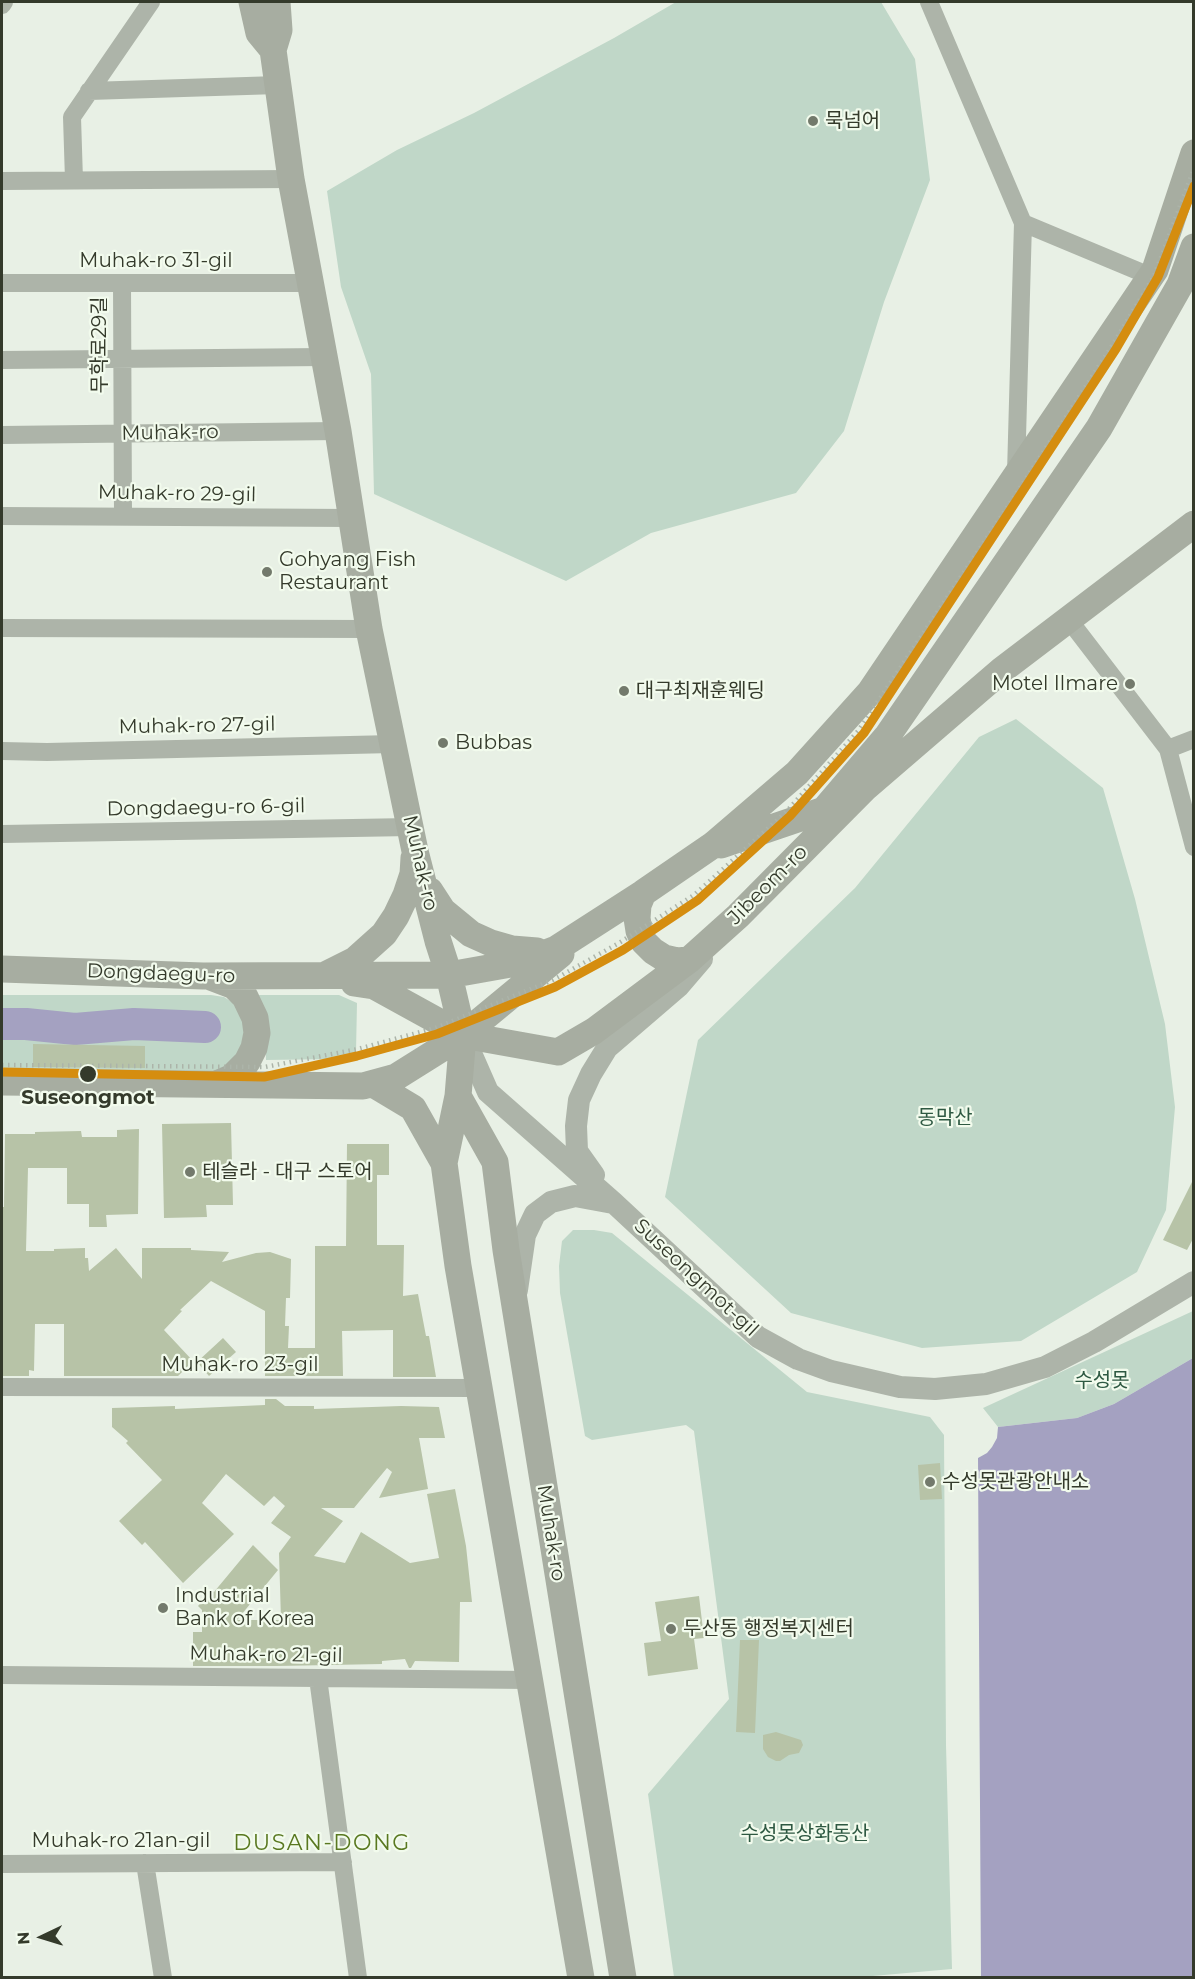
<!DOCTYPE html>
<meta charset="utf-8">
<style>
body{margin:0}
#map{position:relative;width:1195px;height:1979px;overflow:hidden;background:#e8f0e5;font-family:Montserrat,sans-serif}
canvas{display:block}
.frame{position:absolute;inset:0;border:3px solid #343a2b;pointer-events:none}
.north{position:absolute;left:12px;top:1907px;width:60px;height:60px;-webkit-text-stroke:4px #f2fbed;paint-order:stroke;rotate:266deg;font-size:16px;font-weight:700;line-height:24px;text-align:center;color:#343a2b}
.north::after{content:'';display:block;margin:auto;width:21px;height:27px;background:#343a2b;clip-path:polygon(50% 0,100% 100%,50% 72%,0 100%)}
</style>
<div id="map">
<canvas width="1195" height="1979"></canvas>
<div class="frame"></div>
<div class="north">N</div>
</div>
<script>
const g = document.querySelector('canvas').getContext('2d');
g.lineJoin = 'round';
function fillPath(path, color) { g.fillStyle = color; g.fill(path, 'evenodd'); }
const poly = rows => new Path2D(rows.map(r => 'M' + r).join(''));
function trace(path, color, width, dash) { g.strokeStyle = color; g.lineWidth = width; g.lineCap = dash ? 'butt' : 'round'; g.setLineDash(dash || []); g.stroke(path); }
function drawText(font, color, halo, rows, align = 'center') {
  g.font = font + ' Montserrat,"Noto Sans KR",sans-serif'; g.lineWidth = 4.5; g.setLineDash([]); g.textBaseline = 'middle'; g.strokeStyle = halo; g.fillStyle = color; for (const [text, x, y, turn = 0] of rows) {
    g.save(); g.translate(x, y); g.rotate((+turn || 0) * Math.PI / 180); g.textAlign = isNaN(turn) ? turn : align; if (halo) g.strokeText(text, 0, 0); g.fillText(text, 0, 0); g.restore();
  }
}
const green = poly([
 [676,2,881,2,915,59,930,180,884,302,844,431,796,493,651,533,566,581,374,494,371,374,341,287,327,191,397,150,474,113,614,38],
 [1016,719,1103,788,1135,899,1165,1024,1175,1107,1166,1210,1137,1272,1021,1341,922,1348,791,1313,665,1197,698,1040,855,888,979,737],
 [2,995,211,995,224,997,232,1002,247,1022,239,1059,214,1072,2,1068],
 [253,995,339,995,357,1003,356,1052,335,1059,266,1060,265,1013],
 [573,1230,594,1230,612,1233,807,1392,930,1417,944,1435,946,1745,952,1969,850,1978,674,1977,648,1794,729,1699,694,1431,686,1425,592,1440,585,1436,560,1293,559,1266,562,1241],
 [1193,1311,1193,1358,1114,1404,1077,1418,998,1427,983,1408]
]);
const water = poly([
 [1193,1358,1193,1977,981,1977,978,1458,987,1453,992,1447,997,1438,998,1427,1077,1418,1114,1404]
]);
const river = poly([
 [2,1024,26,1024,75,1029,134,1024,205,1027]
]);
const building = poly([
 [33,1044,145,1046,145,1068,33,1067],
 [231,1123,233,1205,206,1205,207,1217,164,1218,162,1124],
 [139,1129,138,1214,106,1215,107,1227,89,1227,89,1204,67,1204,67,1168,28,1168,26,1251,54,1251,54,1249,85,1248,85,1258,88,1258,89,1271,116,1248,142,1279,142,1248,191,1248,191,1250,229,1252,222,1262,256,1253,270,1252,291,1259,290,1298,286,1298,285,1326,289,1326,288,1348,315,1348,315,1246,346,1246,347,1144,389,1144,389,1175,377,1175,377,1245,404,1245,403,1296,418,1294,426,1336,429,1336,436,1377,393,1377,393,1330,342,1331,343,1376,265,1376,265,1311,211,1281,180,1310,182,1311,164,1330,193,1361,178,1376,64,1376,64,1324,35,1324,34,1371,29,1370,29,1376,2,1376,2,1207,4,1207,5,1134,35,1134,35,1132,81,1131,82,1137,117,1137,117,1130],
 [1194,1178,1194,1237,1187,1250,1163,1240],
 [223,1338,236,1352,209,1376,197,1362],
 [265,1399,276,1399,285,1406,314,1406,314,1409,401,1406,439,1407,445,1438,419,1438,428,1489,379,1498,392,1472,387,1468,354,1508,321,1508,343,1521,314,1556,345,1563,361,1532,410,1563,439,1558,427,1494,455,1489,466,1546,472,1602,460,1602,459,1662,415,1661,411,1668,409,1668,405,1659,382,1661,382,1664,277,1666,193,1666,193,1632,202,1632,202,1610,198,1606,212,1590,214,1592,253,1545,278,1570,237,1620,281,1620,279,1553,291,1537,271,1523,285,1506,274,1496,264,1506,226,1474,202,1503,234,1534,183,1583,145,1542,142,1545,119,1521,162,1480,126,1443,128,1441,112,1427,112,1408,175,1406,175,1409,265,1405],
 [940,1463,942,1499,920,1500,918,1465],
 [699,1596,704,1638,694,1639,698,1669,648,1676,644,1643,661,1641,655,1602],
 [740,1640,759,1640,755,1733,736,1732],
 [776,1732,801,1740,803,1745,799,1753,789,1755,780,1761,776,1761,768,1757,763,1749,763,1735]
]);
const minor = poly([
 [929,2,1023,223,1150,276],
 [2,5,4,2],
 [89,91,278,85],
 [74,180,72,117,151,2],
 [2,181,291,179],
 [2,283,310,283],
 [122,283,123,516],
 [2,360,324,357],
 [2,435,338,431],
 [1016,473,1023,223],
 [2,516,351,518],
 [1069,620,1168,749,1194,739],
 [2,628,369,629],
 [1168,749,1194,847],
 [2,751,47,752,393,744],
 [2,834,411,827],
 [2,1387,479,1388],
 [2,1675,529,1680],
 [318,1678,358,1978],
 [145,1863,163,1978],
 [2,1864,343,1862]
]);
const tertiary = poly([
 [463,1035,488,1092,614,1203,758,1337,798,1359,831,1371,900,1387,935,1389,986,1384,1045,1367,1094,1342,1194,1282],
 [594,1175,577,1151,576,1126,579,1100,591,1074,607,1048,678,987,702,959],
 [517,1290,525,1235,535,1214,551,1202,575,1196,613,1203]
]);
const secondary = poly([
 [252,2,259,33,273,50],
 [277,2,279,30,273,50,291,179,338,431,369,629,415,851,438,941,449,975,463,1035,458,1096,444,1163,458,1266,581,1978],
 [721,845,824,810,888,735,1099,428,1180,285,1194,247],
 [430,891,443,911,471,934,491,943,512,949,537,951],
 [643,893,638,905,637,918,639,931,644,942,653,951,664,958,677,961,689,960],
 [2,969,203,976,449,975,522,962,556,949,643,893,713,845,797,773,870,692,1155,270,1194,153],
 [327,974,355,960,384,934,396,916,406,895,413,874,414,858],
 [213,978,234,986,245,997,255,1018,257,1033,254,1048,247,1062,231,1078,217,1084],
 [354,983,374,986,463,1035,558,1052,594,1031,689,960,738,916,865,788,1002,670,1194,524],
 [2,1082,363,1086,396,1077,463,1035,561,954],
 [373,1084,413,1108,444,1163],
 [458,1096,495,1162,506,1250,623,1978]
]);
const rail = poly([
 [2,1065,265,1067,358,1049,435,1028,553,980,619,943,694,895,785,813,858,731,1016,494,1113,344,1154,276,1194,168]
]);
const metro1 = poly([
 [2,1072,264,1077,357,1056,437,1034,555,987,623,950,698,900,790,816,864,733,1116,349,1158,277,1194,186]
]);
const markers = [
 [813,121,6,"#737a6c"],
 [267,572,6,"#737a6c"],
 [1130,684,6,"#737a6c"],
 [624,691,6,"#737a6c"],
 [443,743,6,"#737a6c"],
 [88,1074,9,"#343a2b"],
 [190,1172,6,"#737a6c"],
 [930,1482,6,"#737a6c"],
 [163,1608,6,"#737a6c"],
 [671,1629,6,"#737a6c"]
];
const poiNames = [
 ["묵넘어",825,121],
 ["Gohyang Fish",279,560],
 ["Restaurant",279,583],
 ["Motel Ilmare",1118,684,"right"],
 ["대구최재훈웨딩",636,691],
 ["Bubbas",455,743],
 ["테슬라 - 대구 스토어",202,1172],
 ["수성못관광안내소",942,1482],
 ["Industrial",175,1596],
 ["Bank of Korea",175,1619],
 ["두산동 행정복지센터",683,1629]
];
const streetNames = [
 ["Muhak-ro 31-gil",156,261],
 ["무학로29길",100,345,-90],
 ["Muhak-ro",170,433,-1],
 ["Muhak-ro 29-gil",177,494,1],
 ["Muhak-ro 27-gil",197,726,-1],
 ["Dongdaegu-ro 6-gil",206,808,-1],
 ["Muhak-ro",420,863,77],
 ["Jibeom-ro",768,885,-45],
 ["Dongdaegu-ro",161,974,2],
 ["Suseongmot-gil",696,1278,43],
 ["Muhak-ro 23-gil",240,1365],
 ["Muhak-ro",551,1533,81],
 ["Muhak-ro 21-gil",266,1655,1],
 ["Muhak-ro 21an-gil",121,1841]
];
const stopNames = [
 ["Suseongmot",88,1098]
];
const parkNames = [
 ["동막산",945,1118],
 ["수성못",1102,1381],
 ["수성못상화동산",805,1834]
];
const quarterNames = [
 ["DUSAN-DONG",322,1844]
];
fillPath(green, '#c0d7c8');
fillPath(water, '#a4a1c1');
trace(river, '#a4a1c1', 32);
fillPath(building, '#b7c3a7');
trace(minor, '#adb4a9', 18);
trace(tertiary, '#adb4a9', 22);
trace(secondary, '#a7ada1', 27);
trace(rail, '#acb4a9', 4.5, [1.5, 4.5]);
trace(metro1, '#d58d0f', 9);
for (const [x, y, r, color] of markers) { const dot = new Path2D(); dot.arc(x, y, r, 0, 2 * Math.PI); g.fillStyle = color; g.fill(dot); trace(dot, '#f2fbed', 2); }
drawText('20px', '#343a2b', '#f2fbed', poiNames, 'left');
drawText('20px', '#343a2b', '#f2fbed', streetNames);
drawText('bold 20px', '#343a2b', '#f2fbed', stopNames);
drawText('20px', '#2e5942', '#f2fbed', parkNames);
g.letterSpacing = '1.5px';
drawText('22px', '#597820', '#f2fbed', quarterNames);
g.letterSpacing = '0px';
</script>
